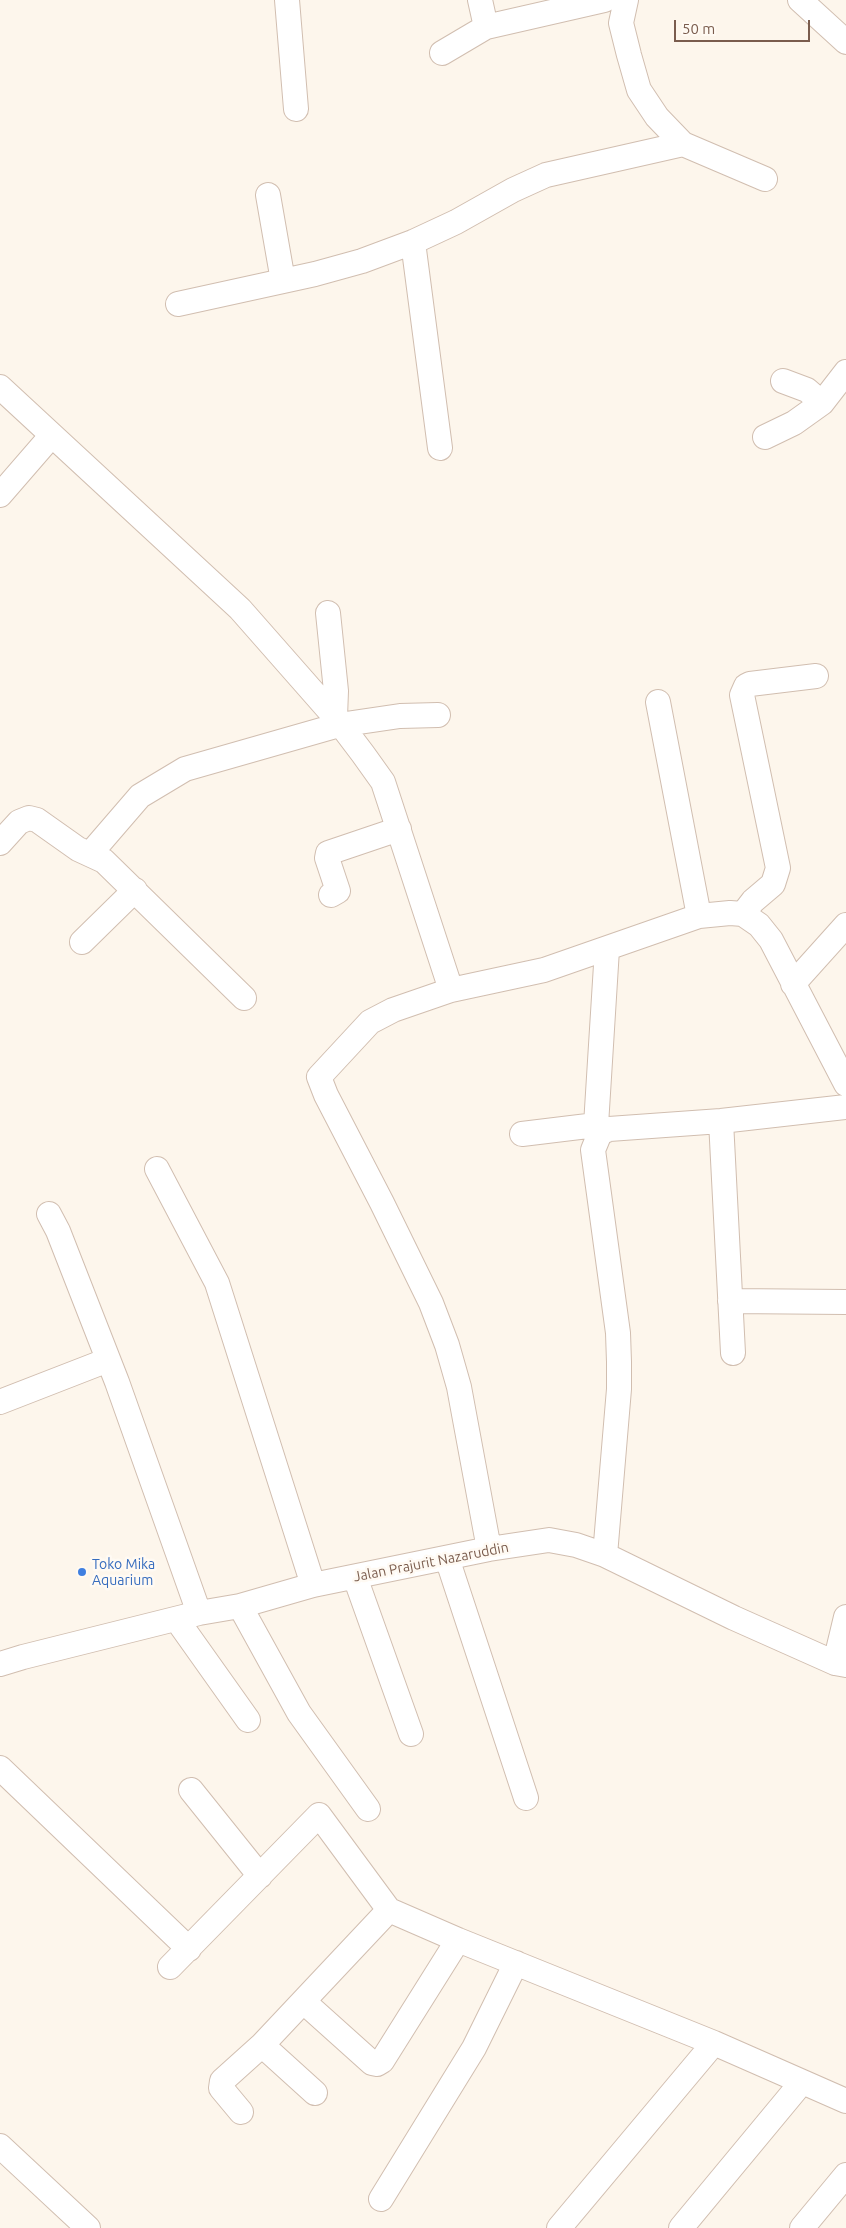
<!DOCTYPE html>
<style>
body{margin:0}
#map{position:relative;width:846px;height:2228px;overflow:hidden;background:#fdf6ec;font-family:Ubuntu,sans-serif}
canvas{display:block}
.scale{position:absolute;left:674px;top:20px;width:136px;height:22px;box-sizing:border-box;border:2px solid #7a5c4d;border-top:0;padding-left:6px;font-size:15px;line-height:18px;white-space:nowrap;color:#7a5c4d;-webkit-text-stroke:4px #fffaf3;paint-order:stroke}
</style>
<div id="map">
<canvas width="846" height="2228"></canvas>
<div class="scale">50 m</div>
</div>
<script>
const g = document.querySelector('canvas').getContext('2d');
g.lineJoin = 'round';
const poly = rows => new Path2D(rows.map(r => 'M' + r).join(''));
function trace(path, color, width, dash) { g.strokeStyle = color; g.lineWidth = width; g.lineCap = dash ? 'butt' : 'round'; g.setLineDash(dash || []); g.stroke(path); }
function drawText(font, color, halo, rows, align = 'center') {
  g.font = font + ' Ubuntu,sans-serif'; g.lineWidth = 5; g.setLineDash([]); g.textBaseline = 'middle'; g.strokeStyle = halo; g.fillStyle = color; for (const [text, x, y, turn = 0] of rows) {
    g.save(); g.translate(x, y); g.rotate((+turn || 0) * Math.PI / 180); g.textAlign = isNaN(turn) ? turn : align; if (halo) g.strokeText(text, 0, 0); g.fillText(text, 0, 0); g.restore();
  }
}
const minor = poly([
 [287,0,296,109],
 [480,0,486,27],
 [626,0,621,23,629,55,639,90,657,117,683,144,765,179],
 [800,0,846,42],
 [442,53,486,27,604,0],
 [268,195,283,281],
 [413,242,440,448],
 [178,304,315,274,362,261,413,242,456,222,513,190,546,175,683,144],
 [783,381,807,390,822,403],
 [0,387,240,609,335,717,363,754,383,782,451,990],
 [765,437,794,423,822,403,846,372],
 [0,495,52,435],
 [328,613,336,691,335,717],
 [658,702,699,916],
 [0,843,19,822,29,818,37,820,78,849,104,861,244,998],
 [90,854,140,796,185,769,339,725,400,716,438,715],
 [331,895,338,891,327,858,328,853,399,829],
 [743,914,753,901,773,884,778,868,742,695,746,686,750,684,816,676],
 [82,942,135,890],
 [793,984,846,925],
 [721,1121,733,1353],
 [600,1133,596,1125,607,949],
 [522,1134,596,1125],
 [157,1169,217,1283,313,1585],
 [49,1214,58,1231,117,1382,199,1613],
 [730,1301,846,1302],
 [0,1402,108,1360],
 [489,1549,459,1387,447,1345,431,1303,382,1203,326,1095,319,1077,370,1022,393,1010,451,990,544,970,699,916,730,913,743,914,759,925,771,940,846,1084],
 [605,1555,619,1389,619,1362,618,1333,593,1150,600,1133,609,1129,721,1121,846,1107],
 [447,1558,526,1798],
 [355,1577,411,1734],
 [240,1606,299,1713,368,1809],
 [177,1620,248,1720],
 [835,1663,846,1617],
 [0,1664,23,1657,199,1613,240,1606,313,1585,489,1549,549,1540,576,1545,605,1555,734,1618,835,1663,846,1665],
 [0,1768,189,1949],
 [191,1790,260,1876],
 [170,1967,319,1815,389,1910,458,1940,714,2043,846,2101],
 [304,2002,372,2063,377,2064,382,2061,458,1940],
 [262,2045,315,2093],
 [241,2112,221,2088,222,2081,262,2045,389,1910],
 [0,2146,88,2228],
 [381,2199,474,2048,516,1963],
 [559,2228,714,2043],
 [681,2228,802,2082],
 [802,2228,846,2175]
]);
const markers = [
 [82,1572,5,"#3f7fe0"]
];
const streetNames = [
 ["Jalan Prajurit Nazaruddin",431,1562,-11]
];
const shopNames = [
 ["Toko Mika",92,1564],
 ["Aquarium",92,1580]
];
trace(minor, '#d1beb0', 26);
trace(minor, '#fff', 24);
for (const [x, y, r, color] of markers) { const dot = new Path2D(); dot.arc(x, y, r, 0, 2 * Math.PI); g.fillStyle = color; g.fill(dot); trace(dot, '#fffaf3', 2); }
drawText('14px', '#7a5c4d', '#fffaf3', streetNames);
drawText('14px', '#366cbe', '#fffaf3', shopNames, 'left');
</script>
